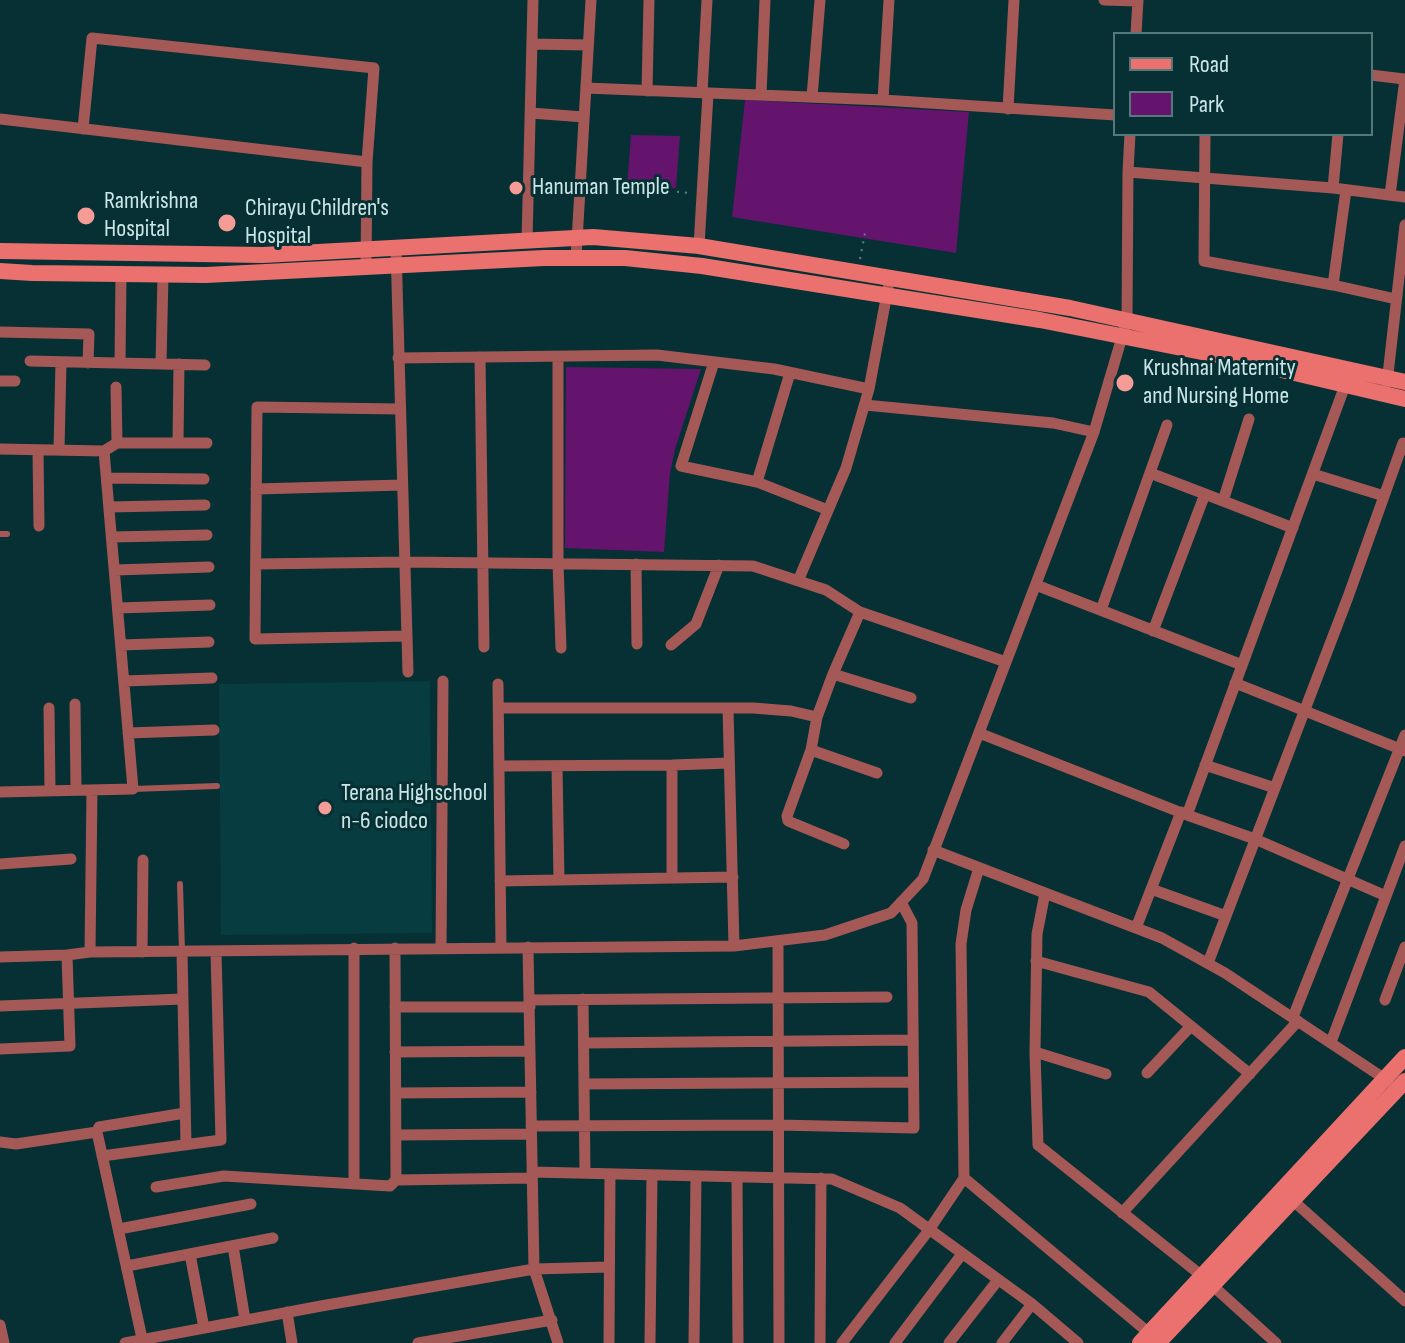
<!DOCTYPE html>
<style>
body{margin:0}
#map{position:relative;width:1405px;height:1343px;overflow:hidden;background:#063033;font-family:"Sofia Sans Condensed",sans-serif}
canvas{display:block}
.legend{position:absolute;left:1113px;top:32px;width:260px;height:104px;box-sizing:border-box;background:#063033;border:2px solid #55797b;margin:0;padding:10px 14px;list-style:none;font-size:24px;color:#cce6e8}
.legend li{display:flex;align-items:center;gap:16px;height:40px}
.legend b{width:40px;border:2px solid #55797b}
</style>
<div id="map">
<canvas width="1405" height="1343"></canvas>
<ul class="legend">
<li><b style="height:10px;background:#ea716d"></b>Road</li>
<li><b style="height:22px;background:#65146d"></b>Park</li>
</ul>
</div>
<script>
const g = document.querySelector('canvas').getContext('2d');
g.lineJoin = 'round';
function fillPath(path, color) { g.fillStyle = color; g.fill(path, 'evenodd'); }
const poly = rows => new Path2D(rows.map(r => 'M' + r).join(''));
function trace(path, color, width, dash) { g.strokeStyle = color; g.lineWidth = width; g.lineCap = dash ? 'butt' : 'round'; g.setLineDash(dash || []); g.stroke(path); }
function drawText(font, color, halo, rows, align = 'center') {
  g.font = font + ' "Sofia Sans Condensed",sans-serif'; g.lineWidth = 6; g.setLineDash([]); g.textBaseline = 'middle'; g.strokeStyle = halo; g.fillStyle = color; for (const [text, x, y, turn = 0] of rows) {
    g.save(); g.translate(x, y); g.rotate((+turn || 0) * Math.PI / 180); g.textAlign = isNaN(turn) ? turn : align; if (halo) g.strokeText(text, 0, 0); g.fillText(text, 0, 0); g.restore();
  }
}
const built = poly([
 [430,681,432,933,221,935,219,684]
]);
const green = poly([
 [745,100,969,112,956,253,732,217],
 [631,135,680,136,676,188,648,189,627,186],
 [566,367,701,369,675,449,670,473,664,552,565,548]
]);
const path = poly([
 [669,191,689,193],
 [860,259,865,233]
]);
const lane = poly([
 [0,534,7,534],
 [133,789,217,786],
 [180,884,182,952]
]);
const street = poly([
 [1104,0,1138,1],
 [1136,34,1138,0],
 [532,44,588,45],
 [1371,75,1404,79],
 [586,88,883,100,1115,115],
 [647,91,649,0],
 [702,93,707,0],
 [761,95,765,0],
 [812,97,820,0],
 [883,100,889,0],
 [1008,109,1014,0],
 [531,113,584,117],
 [0,119,367,162],
 [83,129,92,38,374,68,367,162,366,268],
 [1205,134,1204,261,1333,285,1396,299],
 [1128,172,1333,188,1405,197],
 [1333,188,1338,134],
 [1390,195,1405,79],
 [527,241,533,0],
 [699,246,708,94],
 [396,248,408,672],
 [576,258,591,0],
 [1333,285,1346,190],
 [0,332,89,334,88,363],
 [480,357,484,647],
 [558,357,558,563,561,648],
 [398,358,657,355,774,369,869,389],
 [30,361,205,365],
 [714,362,681,466,757,482,828,510],
 [120,363,121,274],
 [161,364,163,275],
 [0,381,15,381],
 [1387,383,1405,225],
 [116,387,117,443],
 [865,405,1053,423,1094,432],
 [400,409,257,407,255,639,407,636],
 [178,443,179,364],
 [0,449,104,451,133,789,0,792],
 [38,450,39,526],
 [59,450,61,362],
 [104,451,117,443,207,443],
 [1150,473,1205,494],
 [1313,474,1384,496],
 [107,478,204,479],
 [757,482,790,373],
 [256,489,402,485],
 [1223,501,1249,419],
 [109,507,205,505],
 [112,537,207,535],
 [256,564,405,562,753,566,826,590,860,612,1006,662],
 [636,564,637,644],
 [115,570,209,567],
 [798,581,846,468,869,389,888,288],
 [1036,585,1242,665],
 [118,608,210,605],
 [1101,610,1167,425],
 [1153,631,1205,494,1293,528],
 [121,645,209,642],
 [671,645,696,624,719,565],
 [833,674,911,698],
 [124,681,212,678],
 [1235,683,1405,751],
 [498,684,501,947],
 [75,704,76,790],
 [49,708,50,791],
 [500,708,753,708,791,711,817,717],
 [728,708,734,946],
 [128,733,214,730],
 [979,733,1187,815,1255,839,1386,896],
 [811,750,877,773],
 [1205,765,1275,788],
 [499,766,672,765,729,763],
 [557,766,559,880],
 [1187,815,1347,380],
 [844,844,788,821,787,816,811,750,817,717,833,674,860,612],
 [933,850,1162,938,1225,973,1388,1081],
 [0,864,71,859],
 [979,868,966,910,961,944,964,1178,1149,1333],
 [672,878,672,765],
 [500,881,733,877],
 [1151,889,1226,916],
 [1045,893,1037,934,1035,1052,1038,1145,1202,1276,1276,1343],
 [1136,928,1181,812],
 [778,941,779,1343],
 [528,947,534,1269,558,1343],
 [395,948,396,1180],
 [441,948,443,681],
 [90,952,92,790],
 [142,952,143,860],
 [182,952,186,1145],
 [0,957,67,955,90,952,734,946,825,935,891,913,923,879,1094,432,1127,320,1128,172,1130,134],
 [1036,961,1149,992,1250,1074],
 [1208,963,1348,597,1403,443],
 [583,999,585,1173],
 [529,1000,887,997],
 [1385,1000,1405,947],
 [0,1006,183,999],
 [395,1007,530,1007],
 [1293,1017,1405,735],
 [1331,1042,1405,846],
 [584,1043,913,1040],
 [0,1049,70,1046,67,955],
 [395,1052,530,1051],
 [1035,1052,1106,1074],
 [1147,1073,1191,1026],
 [584,1084,913,1082],
 [396,1093,531,1092],
 [531,1126,778,1125,914,1128,912,923,901,902],
 [97,1132,99,1127,185,1113],
 [396,1135,531,1134],
 [0,1142,16,1144,97,1132,143,1343],
 [102,1156,221,1140,216,952],
 [532,1172,832,1179,900,1208,1032,1304,1078,1343],
 [737,1177,738,1343],
 [354,1184,354,948],
 [156,1187,224,1176,390,1186,396,1180,532,1178],
 [1289,1197,1405,1301],
 [1122,1213,1298,1021],
 [119,1229,251,1204],
 [233,1246,245,1320],
 [190,1254,204,1328],
 [127,1266,273,1238],
 [287,1312,292,1343],
 [0,1325,4,1343],
 [125,1343,321,1306,534,1269,609,1267],
 [418,1343,552,1320],
 [609,1343,610,1174],
 [650,1343,652,1175],
 [694,1343,696,1176],
 [820,1343,821,1178],
 [842,1343,929,1230,964,1178],
 [895,1343,962,1254],
 [949,1343,998,1280],
 [1002,1343,1032,1304]
]);
const secondary = poly([
 [0,251,263,255,593,237,699,246,1070,308,1405,382],
 [0,271,32,273,206,275,544,258,625,258,702,266,1040,320,1227,357,1405,399],
 [1140,1343,1405,1057],
 [1158,1343,1405,1081]
]);
const markers = [
 [516,188,8,"#f59c96"],
 [86,216,10,"#f59c96"],
 [227,223,10,"#f59c96"],
 [1125,383,10,"#f59c96"],
 [325,808,8,"#f59c96"]
];
const poiNames = [
 ["Hanuman Temple",532,188],
 ["Ramkrishna",104,202],
 ["Hospital",104,230],
 ["Chirayu Children's",245,209],
 ["Hospital",245,237],
 ["Krushnai Maternity",1143,369],
 ["and Nursing Home",1143,397],
 ["Terana Highschool",341,794],
 ["n-6 ciodco",341,822]
];
fillPath(built, '#073c40');
fillPath(green, '#65146d');
trace(path, '#628487', 2, [2, 6]);
trace(lane, '#a55956', 6);
trace(street, '#a55956', 11);
trace(secondary, '#ea716d', 16);
for (const [x, y, r, color] of markers) { const dot = new Path2D(); dot.arc(x, y, r, 0, 2 * Math.PI); g.fillStyle = color; g.fill(dot); trace(dot, '#063033', 3); }
drawText('24px', '#cce6e8', '#063033', poiNames, 'left');
</script>
